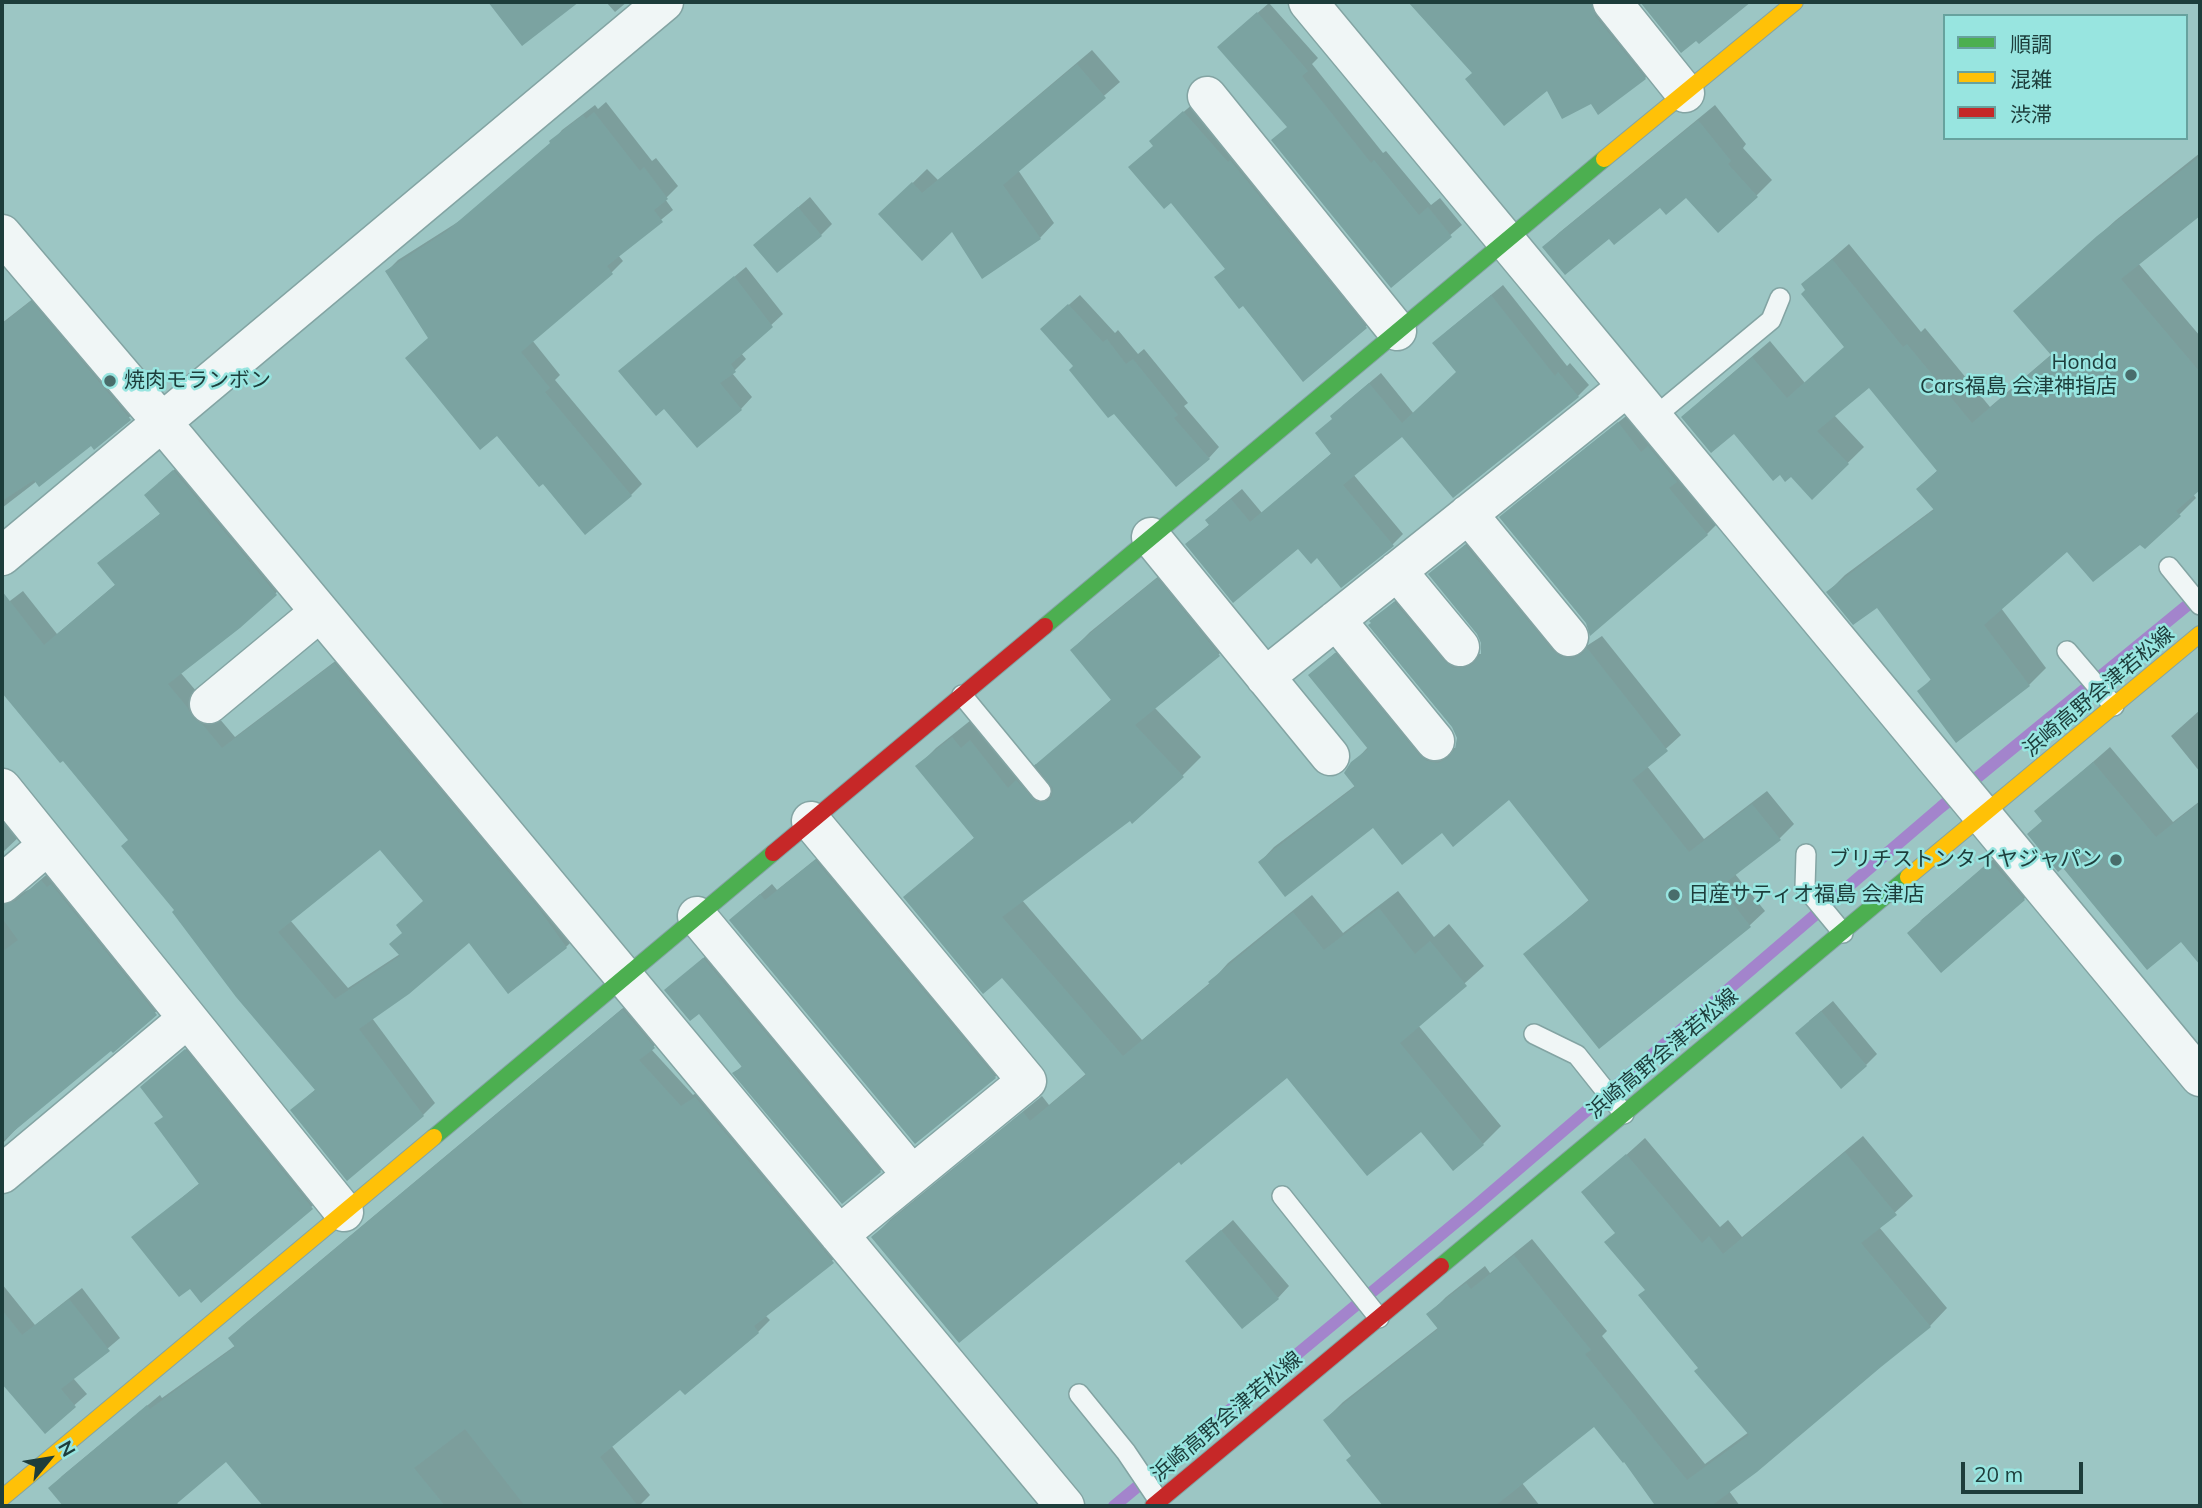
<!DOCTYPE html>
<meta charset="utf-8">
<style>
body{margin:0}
#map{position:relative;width:2202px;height:1508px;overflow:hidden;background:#9cc6c4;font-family:Mulish,"Noto Sans JP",sans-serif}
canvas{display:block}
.frame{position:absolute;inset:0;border:4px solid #1d3d3b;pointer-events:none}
.legend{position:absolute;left:1943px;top:14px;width:245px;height:126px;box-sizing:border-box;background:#98e5e0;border:2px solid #67a29e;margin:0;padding:9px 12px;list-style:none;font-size:21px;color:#1d3d3b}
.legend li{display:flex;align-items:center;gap:14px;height:35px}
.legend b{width:35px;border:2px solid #67a29e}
.north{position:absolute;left:14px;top:1424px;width:70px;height:70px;-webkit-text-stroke:5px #98e5e0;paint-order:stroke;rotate:60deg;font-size:19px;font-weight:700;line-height:28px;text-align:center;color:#1d3d3b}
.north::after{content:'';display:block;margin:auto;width:24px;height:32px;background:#1d3d3b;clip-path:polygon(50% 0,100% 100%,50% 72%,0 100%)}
.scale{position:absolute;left:1961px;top:1462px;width:122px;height:32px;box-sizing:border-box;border:4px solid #1d3d3b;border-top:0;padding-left:9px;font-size:21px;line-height:24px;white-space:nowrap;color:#1d3d3b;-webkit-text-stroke:5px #98e5e0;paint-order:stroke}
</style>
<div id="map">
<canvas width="2202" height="1508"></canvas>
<div class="frame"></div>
<ul class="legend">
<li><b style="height:9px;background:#4caf50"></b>順調</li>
<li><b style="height:9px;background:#ffc107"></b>混雑</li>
<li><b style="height:9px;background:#c62828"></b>渋滞</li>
</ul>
<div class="north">N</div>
<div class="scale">20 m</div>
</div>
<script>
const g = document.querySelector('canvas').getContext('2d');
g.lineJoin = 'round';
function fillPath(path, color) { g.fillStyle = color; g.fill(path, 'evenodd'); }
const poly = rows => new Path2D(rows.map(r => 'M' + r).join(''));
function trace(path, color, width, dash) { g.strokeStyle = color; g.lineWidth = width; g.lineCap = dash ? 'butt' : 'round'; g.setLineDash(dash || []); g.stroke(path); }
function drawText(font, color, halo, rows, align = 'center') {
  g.font = font + ' Mulish,"Noto Sans JP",sans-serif'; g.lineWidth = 5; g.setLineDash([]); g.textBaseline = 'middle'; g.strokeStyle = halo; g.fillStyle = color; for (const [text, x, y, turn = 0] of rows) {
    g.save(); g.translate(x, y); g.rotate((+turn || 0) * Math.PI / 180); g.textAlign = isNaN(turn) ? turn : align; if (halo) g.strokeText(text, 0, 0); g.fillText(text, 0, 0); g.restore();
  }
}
const shadow = poly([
 [606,2,627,2,615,12],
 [1411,2,1605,2,1656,67,1645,78,1547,89,1474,72],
 [1642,2,1748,2,1699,42,1697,39,1681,50],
 [1269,3,1318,58,1312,64,1383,153,1386,151,1431,205,1440,198,1462,225,1391,286,1231,36],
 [1092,50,1120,82,1018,170,1054,223,1040,238,952,230,881,214,927,169,938,180],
 [606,102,652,161,656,158,678,186,665,199,673,210,618,255,623,261,612,272,532,340,560,375,555,380,642,484,631,495,543,481,430,337,387,271,398,260,461,220,552,142,562,130,595,105,598,109],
 [1195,102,1376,316,1365,327,1243,304,1216,278,1226,268,1155,145,1162,131],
 [1715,105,1746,144,1743,148,1772,180,1756,196,1687,196,1661,206,1609,236,1544,247,1560,232],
 [2200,153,2200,214,2138,263,2200,336,2200,487,2193,494,2196,498,2179,515,2140,543,2067,549,2001,608,2046,668,2029,685,1956,740,1919,692,1932,678,1877,605,1828,592,1845,575,1935,508,1918,489,1938,470,1869,386,1834,415,1864,447,1812,498,1791,475,1734,432,1700,401,1770,341,1805,383,1846,346,1803,284,1849,244,1921,332,1925,328,1990,407,2052,354,2015,311,2116,220],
 [810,197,832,224,821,235,767,234],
 [746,267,783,314,741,353,746,359,732,373,752,397,741,409,664,407,621,371],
 [1503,285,1567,366,1570,363,1589,385,1578,396,1403,434,1353,474,1403,534,1392,545,1317,556,1298,546,1187,544,1210,524,1218,509,1242,489,1262,513,1332,453,1333,418,1343,405,1381,373,1414,414,1458,372,1446,332],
 [43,291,142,406,94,448,91,444,37,481,2,508,2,323],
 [1080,295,1115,333,1118,330,1138,354,1144,349,1188,403,1184,406,1219,447,1209,458,1075,366,1053,319],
 [1630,413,1718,523,1707,534,1513,506],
 [186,460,288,582,239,626,180,672,235,737,346,653,578,935,566,947,469,940,372,1018,435,1103,423,1115,292,1110,316,1089,176,910,129,840,63,758,60,760,2,690,2,607,23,591,57,634,116,584,99,563,161,513,158,483],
 [380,847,425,900,404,932,400,954,348,988,290,920],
 [1480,532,1576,643,1588,645,1602,636,1681,735,1647,766,1704,839,1767,791,1794,824,1779,839,1735,874,1765,911,1750,925,1599,1046,1525,955,1590,899,1510,798,1442,830,1373,826,1260,862,1274,847,1356,785,1352,764,1368,747,1310,675,1350,640,1443,748,1457,748,1458,736,1453,726,1372,621,1409,589,1468,654,1482,654,1483,642,1479,633,1431,574],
 [1176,562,1237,636,1219,654,1154,707,1201,757,1182,776,1130,818,1022,900,1142,1040,1211,982,1228,963,1312,895,1343,933,1398,891,1434,937,1449,924,1484,966,1418,1025,1501,1126,1483,1144,1421,1130,1287,1076,1179,1159,873,1237,891,1219,1042,1096,1049,1105,1087,1073,1002,975,905,898,975,837,917,767,936,748,971,720,1027,771,1036,764,1037,765,1112,699,1072,650,1090,632],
 [2200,710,2200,772,2171,736],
 [2110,747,2173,822,2200,801,2200,962,2181,939,2044,820,2037,811],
 [2,814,21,835,2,853],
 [827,850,1006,1066,995,1077,743,909,772,884,777,890],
 [2003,851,2035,888,2024,899,1920,921],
 [53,869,168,1002,16,1127,17,1128,2,1144,2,890,6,893,20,894,30,889],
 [715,948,891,1160,880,1171,735,1073,743,1065,699,1011,666,990],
 [635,998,665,1035,651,1049,693,1095,708,1086,845,1250,765,1315,770,1320,758,1332,680,1387,611,1445,650,1495,639,1506,394,1506,353,1460,327,1482,345,1506,265,1506,227,1460,176,1502,180,1506,66,1506,51,1488,62,1476,160,1395,162,1398,236,1345,230,1338,242,1326],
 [1833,1001,1877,1054,1866,1065,1809,1021],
 [197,1040,324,1196,201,1301,190,1286,134,1237,201,1182,164,1116,154,1076],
 [1863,1136,1913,1196,1879,1227,1947,1308,1930,1326,1729,1491,1740,1506,1658,1506,1625,1459,1594,1425,1522,1483,1540,1506,1385,1506,1348,1460,1353,1456,1325,1420,1343,1402,1439,1327,1429,1314,1446,1297,1485,1266,1490,1273,1532,1239,1607,1331,1602,1336,1705,1464,1749,1432,1700,1368,1646,1289,1616,1232,1584,1193,1645,1138,1720,1227,1728,1220,1742,1237],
 [1233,1220,1289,1286,1278,1298,1199,1250],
 [2,1284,35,1325,82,1288,120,1338,73,1378,87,1394,45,1431,2,1382]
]);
const stream = poly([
 [1114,1506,1472,1209,1941,807,2200,595]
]);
const building = poly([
 [488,2,579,2,522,46],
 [1408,2,1591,2,1595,16,1646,79,1598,115,1591,104,1562,119,1547,91,1504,126,1465,79,1472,73],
 [1640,2,1751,2,1699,44,1696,41,1681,53],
 [1257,12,1308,71,1302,76,1371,163,1374,160,1419,215,1428,207,1452,237,1391,288,1271,140,1287,127,1217,47],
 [1077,64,1106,98,1003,185,1041,239,982,279,952,232,922,261,878,214,912,182,922,193],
 [1183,111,1228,162,1230,160,1367,328,1303,382,1243,306,1239,309,1214,277,1225,269,1171,203,1164,209,1128,167,1153,146,1149,141],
 [594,112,640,171,644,167,668,199,654,210,663,222,607,266,613,274,521,352,550,388,545,392,632,496,585,535,543,484,539,487,497,436,480,450,405,358,428,338,385,271,447,231,550,143,549,141,583,115,586,119],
 [1698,120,1731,161,1728,164,1758,197,1718,233,1686,198,1666,215,1660,208,1614,245,1609,239,1565,275,1542,247],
 [2200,156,2200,216,2121,279,2200,372,2200,490,2176,511,2181,516,2145,549,2140,545,2093,582,2067,552,1984,625,2030,686,1956,743,1917,691,1931,680,1877,608,1853,625,1826,592,1934,510,1916,489,1937,471,1869,388,1817,431,1849,464,1812,500,1791,477,1785,482,1780,475,1773,481,1734,434,1711,453,1681,417,1752,357,1787,398,1844,347,1801,294,1805,290,1801,284,1832,259,1903,347,1907,344,1972,423,2051,355,2013,311,2097,236],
 [798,207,822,236,777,273,753,245],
 [734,276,773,327,731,364,736,372,720,383,742,410,697,448,664,409,656,416,618,371],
 [1491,295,1555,376,1558,372,1579,397,1453,498,1402,437,1343,485,1394,546,1341,588,1317,558,1311,564,1298,549,1233,603,1185,544,1209,525,1205,520,1231,499,1250,522,1331,454,1315,433,1332,419,1330,416,1369,383,1402,423,1456,372,1432,343],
 [31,301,131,420,94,450,91,446,39,487,34,480,2,501,2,324],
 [1068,304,1103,342,1107,339,1126,364,1133,359,1178,415,1174,418,1210,459,1176,487,1114,414,1108,418,1069,370,1073,366,1040,329],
 [1618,422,1641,452,1648,446,1677,482,1669,488,1708,535,1590,636,1586,623,1499,517],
 [173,470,277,595,240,628,168,684,187,707,193,718,203,725,222,748,334,663,536,905,567,948,508,994,469,943,409,994,359,1029,424,1116,347,1181,290,1110,315,1090,236,997,172,912,174,910,121,846,128,840,63,761,60,763,2,693,2,591,44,645,115,585,97,563,160,514,144,495],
 [380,850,423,901,396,925,402,933,389,944,400,956,335,999,278,932],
 [1465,545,1553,651,1561,657,1572,659,1582,654,1587,648,1668,751,1632,780,1689,852,1752,804,1781,840,1720,887,1751,927,1599,1049,1523,954,1589,901,1509,800,1453,847,1442,833,1402,865,1373,828,1285,897,1258,862,1355,787,1344,773,1351,762,1368,749,1308,675,1335,653,1419,755,1427,761,1438,763,1448,758,1455,749,1457,738,1452,727,1368,625,1371,623,1369,621,1394,602,1444,661,1453,668,1464,668,1473,664,1481,654,1481,643,1477,634,1428,574],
 [1157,578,1220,656,1135,725,1184,777,1132,824,1130,821,1002,917,1123,1056,1210,984,1208,982,1293,912,1324,950,1379,908,1415,954,1430,941,1467,986,1400,1043,1484,1145,1453,1171,1421,1132,1367,1176,1287,1078,1181,1165,1179,1162,959,1343,871,1237,1023,1112,1030,1121,1086,1075,1002,978,983,994,903,897,974,838,915,766,952,737,961,748,970,740,1008,788,1016,780,1036,802,1048,801,1052,796,1053,788,1035,765,1111,700,1070,650],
 [2093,762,2156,837,2200,802,2200,965,2181,942,2147,970,2063,868,2058,872,2027,834,2042,821,2034,811],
 [815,860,996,1078,915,1144,729,920,760,894,765,900],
 [1990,861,2025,900,1941,973,1907,933],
 [41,880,47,887,51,884,157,1015,113,1053,111,1051,2,1141,2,952,18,940,2,918,2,905,16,901],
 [703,958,881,1172,842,1204,732,1073,742,1067,699,1014,690,1021,664,990],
 [622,1009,655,1048,639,1060,681,1106,695,1097,834,1263,754,1326,759,1333,685,1395,680,1390,600,1457,638,1506,525,1506,465,1429,414,1468,445,1506,263,1506,226,1462,174,1506,63,1506,48,1488,147,1405,150,1409,235,1347,228,1338],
 [1821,1011,1867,1066,1841,1089,1795,1033],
 [185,1049,313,1209,201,1303,190,1289,179,1297,131,1237,199,1184,154,1123,163,1117,140,1087],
 [1845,1152,1897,1215,1861,1243,1931,1327,1881,1367,1757,1472,1711,1506,1651,1506,1654,1504,1624,1462,1623,1463,1594,1427,1495,1506,1383,1506,1346,1460,1351,1456,1323,1420,1438,1329,1426,1314,1466,1283,1471,1289,1514,1255,1591,1350,1585,1354,1687,1480,1749,1435,1694,1371,1698,1368,1638,1295,1645,1290,1604,1242,1615,1233,1581,1192,1626,1154,1702,1243,1709,1236,1723,1254],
 [1221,1230,1279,1299,1242,1329,1185,1261],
 [69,1299,110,1351,61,1389,76,1407,45,1434,2,1384,2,1310,22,1335]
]);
const lane = poly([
 [1653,418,1771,320,1780,298],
 [2169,567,2200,605],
 [2067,651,2114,706],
 [962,695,1041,791],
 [1806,854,1805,887,1843,933],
 [1534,1034,1577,1055,1624,1114],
 [1282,1196,1379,1318],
 [1079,1394,1126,1452,1159,1501]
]);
const street = poly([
 [1308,2,2200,1077],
 [1612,2,1685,93],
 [1207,96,1397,331],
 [2,234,161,421,1065,1506],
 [1468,514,1569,637],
 [1151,537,1330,756],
 [2,556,664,2],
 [1397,571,1460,647],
 [1336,620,1435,741],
 [1265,677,1627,387],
 [209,704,320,612],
 [2,788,344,1212],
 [811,821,1027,1081,839,1235],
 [2,884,48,845],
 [697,916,912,1175],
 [2,1174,187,1019]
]);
const fast = poly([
 [1045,626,1604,159],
 [434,1137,773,853],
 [1441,1266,1908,877]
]);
const slow = poly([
 [1604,159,1795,2],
 [1908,877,2200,634],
 [2,1498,434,1137]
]);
const jam = poly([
 [773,853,1045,626],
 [1153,1506,1441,1266]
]);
const markers = [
 [2131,375,7,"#496d6b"],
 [110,381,7,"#496d6b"],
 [2116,860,7,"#496d6b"],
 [1674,895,7,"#496d6b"]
];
const poiNames = [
 ["Honda",2117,363],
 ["Cars福島 会津神指店",2117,387],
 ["焼肉モランボン",124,381,"left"],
 ["ブリチストンタイヤジャパン",2102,860],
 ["日産サティオ福島 会津店",1688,895,"left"]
];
const streetNames = [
 ["浜崎高野会津若松線",2099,692,-40],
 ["浜崎高野会津若松線",1663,1054,-40],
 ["浜崎高野会津若松線",1227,1417,-40]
];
fillPath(shadow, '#0003');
trace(stream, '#a384cc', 12);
fillPath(building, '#7ba3a1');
trace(lane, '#83a4a3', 22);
trace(street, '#83a4a3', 41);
trace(fast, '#83a4a3', 18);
trace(slow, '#83a4a3', 18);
trace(jam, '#83a4a3', 18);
trace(lane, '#f0f6f6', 19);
trace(street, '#f0f6f6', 38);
trace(fast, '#4caf50', 16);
trace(slow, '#ffc107', 16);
trace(jam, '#c62828', 16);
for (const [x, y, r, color] of markers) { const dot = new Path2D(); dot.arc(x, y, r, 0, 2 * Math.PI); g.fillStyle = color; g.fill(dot); trace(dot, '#98e5e0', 2.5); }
drawText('21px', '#1d3d3b', '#98e5e0', poiNames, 'right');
drawText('21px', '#1d3d3b', '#98e5e0', streetNames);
</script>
